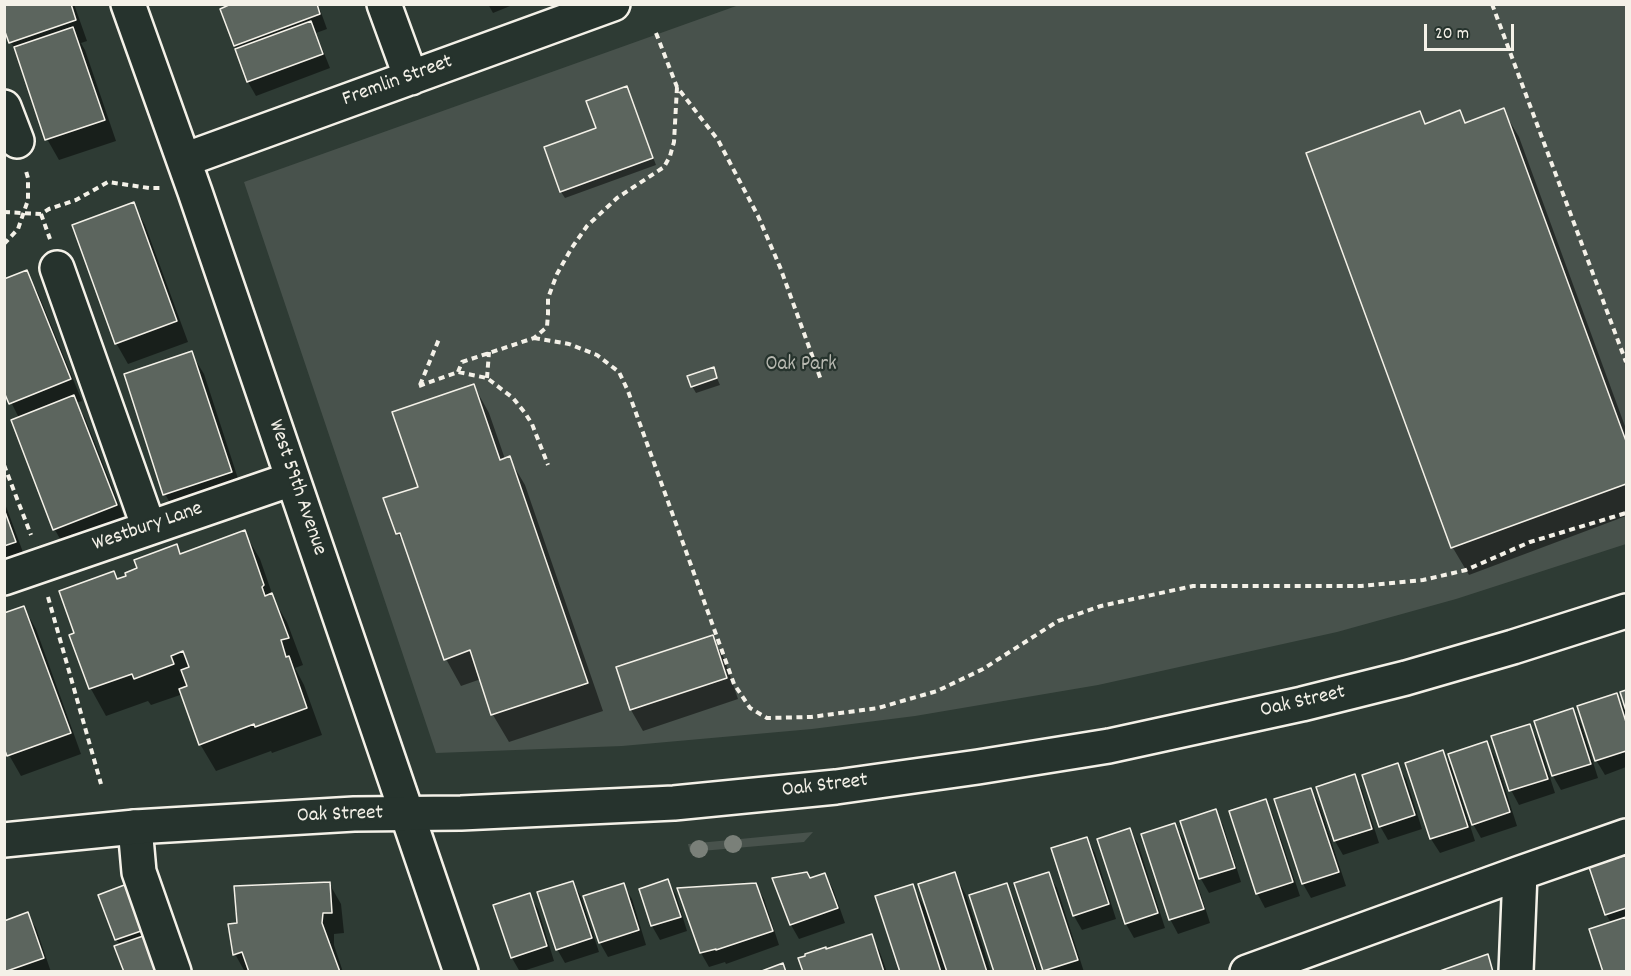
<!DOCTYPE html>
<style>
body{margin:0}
#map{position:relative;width:1631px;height:976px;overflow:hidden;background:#2e3b34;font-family:Dekko,sans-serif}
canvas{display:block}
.frame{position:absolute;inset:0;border:6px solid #f4f1e8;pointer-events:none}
.scale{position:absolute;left:1424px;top:24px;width:90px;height:27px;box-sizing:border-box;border:3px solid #f4f1e8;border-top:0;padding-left:8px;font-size:18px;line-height:21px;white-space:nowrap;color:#f4f1e8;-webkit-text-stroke:4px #26332d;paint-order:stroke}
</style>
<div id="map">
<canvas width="1631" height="976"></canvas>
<div class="frame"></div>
<div class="scale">20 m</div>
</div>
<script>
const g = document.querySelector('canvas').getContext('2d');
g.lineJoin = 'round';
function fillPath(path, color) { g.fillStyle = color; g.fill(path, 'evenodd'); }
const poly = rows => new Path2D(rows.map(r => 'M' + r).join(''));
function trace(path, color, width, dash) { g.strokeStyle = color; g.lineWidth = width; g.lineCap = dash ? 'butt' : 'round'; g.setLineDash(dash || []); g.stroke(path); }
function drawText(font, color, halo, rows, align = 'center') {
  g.font = font + ' Dekko,sans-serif'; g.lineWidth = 4.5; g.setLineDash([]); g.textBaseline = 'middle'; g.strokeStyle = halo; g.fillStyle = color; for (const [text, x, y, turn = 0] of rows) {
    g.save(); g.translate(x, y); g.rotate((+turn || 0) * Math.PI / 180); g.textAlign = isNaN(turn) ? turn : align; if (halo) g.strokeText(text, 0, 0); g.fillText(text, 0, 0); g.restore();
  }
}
const green = poly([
 [739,5,1626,5,1626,544,1456,599,1337,632,1098,685,915,716,812,729,622,746,436,753,244,182],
 [813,832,804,842,690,852,688,844]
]);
const shadow = poly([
 [4,4,74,4,87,41,81,43,85,50,116,141,59,160,47,139,19,57,11,42],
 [223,4,318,4,327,29,316,33,330,68,256,96,248,82,222,9,225,8],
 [488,4,515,4,493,13],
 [627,88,630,95,656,165,565,198,561,192,545,148,598,129],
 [1503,110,1519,137,1626,429,1626,516,1469,575,1453,548,1308,154,1420,113,1426,125,1460,112,1466,124],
 [133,204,145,225,188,342,128,364,116,343],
 [26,272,38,293,82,401,76,403,85,418,128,527,67,551,55,530,12,421,19,418,4,388],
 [191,353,204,374,243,494,177,515,165,494],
 [713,369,720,385,696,393,692,386],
 [474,386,489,413,505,459,509,458,525,485,603,711,509,742,493,715,481,679,461,686,446,659,410,554,398,534,385,499,420,488],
 [4,501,27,563,4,571],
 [244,532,260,559,275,602,287,622,303,665,295,668,304,685,322,735,272,753,271,751,216,771,200,744,183,694,151,705,148,701,106,716,91,689,71,636,76,634,118,581,176,546,181,555],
 [24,608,36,629,81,754,21,776,9,755],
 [712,637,724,658,738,699,643,731,631,710],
 [1616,694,1626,712,1626,767,1605,775,1596,760],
 [1572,710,1581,724,1598,778,1561,790,1553,776],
 [1529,725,1538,740,1555,793,1519,805,1511,790],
 [1487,743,1495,757,1517,826,1481,838,1473,824],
 [1442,752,1451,766,1475,841,1440,853,1431,839,1407,764],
 [1397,765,1406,779,1422,829,1388,840,1380,826],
 [1354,776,1362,790,1379,843,1343,855,1335,841],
 [1311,789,1319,804,1346,886,1311,898,1303,884],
 [1265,801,1273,815,1300,896,1265,908,1257,893],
 [1215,811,1223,825,1241,882,1209,893,1201,879,1182,822],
 [1175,825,1183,839,1210,923,1178,934,1170,919],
 [1129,830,1138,844,1165,928,1134,938,1126,924,1098,840],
 [1087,839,1095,853,1116,919,1082,930,1074,916],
 [1626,856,1626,972,1604,972,1611,923,1606,914,1591,868],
 [825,874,833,889,845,923,799,939,791,925,774,879,810,879],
 [954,874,966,895,991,972,901,972,912,886,927,911],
 [1048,874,1057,888,1084,972,1045,972,1016,884],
 [668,881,676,895,687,931,660,940,652,926,641,890],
 [329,883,341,904,344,933,334,934,334,945,343,972,245,972,235,954,238,925],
 [573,883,581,897,599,952,565,963,557,949],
 [755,884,764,899,779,945,726,964,725,962,709,967,701,953],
 [1006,884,1014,899,1038,972,996,972],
 [623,885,632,899,646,945,608,957,600,943],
 [127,886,151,944,120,946,117,940,100,896],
 [529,895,538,909,554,961,520,972,512,958,495,906],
 [27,914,36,928,51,972,4,972],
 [871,936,879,950,887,972,804,972,827,950]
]);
const building = poly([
 [4,4,71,4,76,20,9,43,4,29,4,4],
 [231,4,317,4,320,14,234,46,220,9,231,4],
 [311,21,323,54,247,82,235,49,311,21],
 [73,27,105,120,45,140,14,47,73,27],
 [627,86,653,158,560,192,544,147,596,128,586,101,627,86],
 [1504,108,1626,441,1626,484,1451,548,1306,153,1420,111,1425,124,1460,110,1465,123,1504,108],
 [134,202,177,321,115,344,72,225,134,202],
 [27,270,71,379,9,404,4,392,4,279,27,270],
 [192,351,232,472,163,495,124,374,192,351],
 [714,367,717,378,691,387,687,376,714,367],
 [474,384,500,460,510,456,588,683,491,715,470,650,444,660,400,533,396,534,383,498,418,487,392,412,474,384],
 [74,395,117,505,53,530,11,420,74,395],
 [4,509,16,542,4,546,4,509],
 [245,530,264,585,262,587,265,596,272,593,289,638,281,640,286,657,289,656,307,708,255,727,254,724,199,745,179,689,187,686,181,670,189,667,183,651,171,656,174,664,134,679,132,674,89,689,69,635,74,633,59,591,114,571,117,579,126,576,125,573,137,568,134,560,177,544,180,554,245,530],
 [24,606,71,733,7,756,4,748,4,613,24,606],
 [713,635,727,678,630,710,616,667,713,635],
 [1626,690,1626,711,1620,692,1626,690],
 [1617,693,1626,722,1626,751,1595,761,1577,706,1617,693],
 [1573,708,1591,764,1552,776,1534,721,1573,708],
 [1530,724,1548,779,1509,791,1491,736,1530,724],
 [1487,741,1510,812,1472,825,1448,754,1487,741],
 [1443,750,1468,827,1430,839,1405,763,1443,750],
 [1398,763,1415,815,1379,827,1362,775,1398,763],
 [1355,774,1372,829,1334,841,1316,787,1355,774],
 [1311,788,1339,872,1302,884,1274,799,1311,788],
 [1266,799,1293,882,1256,894,1229,811,1266,799],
 [1216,809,1235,868,1199,879,1180,821,1216,809],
 [1175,823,1204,909,1169,920,1141,834,1175,823],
 [1130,828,1158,913,1125,924,1097,839,1130,828],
 [1087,837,1109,904,1073,916,1051,848,1087,837],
 [1626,855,1626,908,1605,915,1589,867,1626,855],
 [807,872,810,878,825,873,838,908,790,925,772,878,807,872],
 [955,872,987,972,947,972,918,884,955,872],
 [1049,872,1078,960,1043,971,1014,883,1049,872],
 [668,879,681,917,651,926,639,889,668,879],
 [573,881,592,938,556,950,537,892,573,881],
 [330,882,332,913,323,913,322,923,340,972,249,972,242,952,233,955,228,924,237,923,234,886,330,882],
 [624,883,639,930,599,943,583,896,624,883],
 [756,883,773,931,716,950,716,949,700,953,677,888,756,883],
 [1007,883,1036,972,994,972,969,895,1007,883],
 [127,884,144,930,115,940,98,895,127,884],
 [913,884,941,972,900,972,875,896,913,884],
 [530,893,547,946,511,958,493,905,530,893],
 [28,912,44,958,4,972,4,921,28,912],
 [1626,917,1626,972,1603,972,1589,929,1626,917],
 [872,934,884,972,803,972,798,958,805,956,805,954,826,947,826,949,872,934],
 [146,935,160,972,124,972,114,946,146,935],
 [1488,954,1493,972,1437,972,1488,954],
 [783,963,786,972,759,972,783,963]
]);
const path = poly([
 [1492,4,1626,362],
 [656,33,677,87,718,140,758,216,780,267,821,380],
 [4,212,41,214,49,209,76,200,108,182,149,188,161,188],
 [41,214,50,239],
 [4,244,18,229,28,200,28,178,26,171],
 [534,338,569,344,597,355,619,372,628,391,734,684,750,708,767,718,811,717,878,708,937,691,983,669,1058,621,1101,606,1193,586,1361,586,1423,580,1466,570,1530,542,1626,513],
 [458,372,462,362,534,338,547,327,548,314,548,298,557,274,571,249,587,226,617,198,664,167,670,156,674,142,677,87],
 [487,378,489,352],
 [420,385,439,339],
 [419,386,458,372,487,378,513,398,525,413,532,424,548,465],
 [4,465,31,535],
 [48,597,101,784]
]);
const minor = poly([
 [128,4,195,192,461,972],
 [384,4,411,78],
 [4,107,17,141],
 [184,160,613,4],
 [57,268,149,528],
 [4,578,292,479],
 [135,827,139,872,174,972],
 [1247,972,1520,873,1626,836],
 [1516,972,1520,873]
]);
const major = poly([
 [4,840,135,827,354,814,461,813,674,803,836,787,978,767,1109,746,1302,704,1406,678,1513,647,1626,611]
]);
const trees = [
 [733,844],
 [699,849]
];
const streetNames = [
 ["Fremlin Street",398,82,-20],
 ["West 59th Avenue",296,488,71],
 ["Westbury Lane",148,528,-19],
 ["Oak Street",1303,703,-13],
 ["Oak Street",825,787,-7],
 ["Oak Street",340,816,-2]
];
const parkNames = [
 ["Oak Park",801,366]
];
fillPath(green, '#48524c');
fillPath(shadow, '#0007');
fillPath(building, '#5c655e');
trace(building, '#f4f1e8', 1.5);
trace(minor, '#f4f1e8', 38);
trace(major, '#f4f1e8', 38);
trace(path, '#f4f1e8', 4, [6, 4.5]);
trace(minor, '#26332d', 33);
trace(major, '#26332d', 33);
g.fillStyle = '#7a8079';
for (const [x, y] of trees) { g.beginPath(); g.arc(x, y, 9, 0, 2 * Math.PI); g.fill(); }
drawText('21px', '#f4f1e8', '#26332d', streetNames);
drawText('21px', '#b8b9b1', '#26332d', parkNames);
</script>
